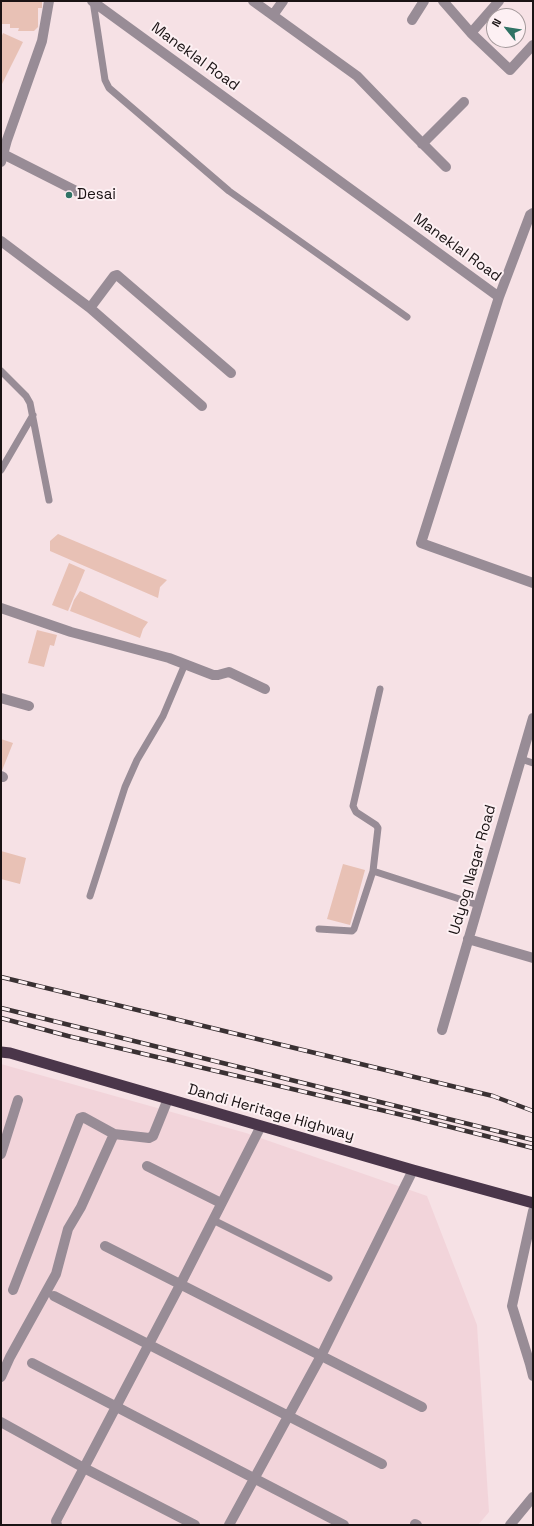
<!DOCTYPE html>
<style>
body{margin:0}
#map{position:relative;width:534px;height:1526px;overflow:hidden;background:#f6e1e5;font-family:"Space Grotesk",sans-serif}
canvas{display:block}
.frame{position:absolute;inset:0;border:2px solid #1a1314;pointer-events:none}
.north{position:absolute;left:486px;top:8px;width:40px;height:40px;box-sizing:border-box;background:#fdf0f3;border:1px solid #a2989a;border-radius:50%;rotate:300deg;font-size:11px;font-weight:700;line-height:16px;text-align:center;color:#1a1314}
.north::after{content:'';display:block;margin:auto;width:14px;height:18px;background:#307365;clip-path:polygon(50% 0,100% 100%,50% 72%,0 100%)}
</style>
<div id="map">
<canvas width="534" height="1526"></canvas>
<div class="frame"></div>
<div class="north">N</div>
</div>
<script>
const g = document.querySelector('canvas').getContext('2d');
g.lineJoin = 'round';
function fillPath(path, color) { g.fillStyle = color; g.fill(path, 'evenodd'); }
const poly = rows => new Path2D(rows.map(r => 'M' + r).join(''));
function trace(path, color, width, dash) { g.strokeStyle = color; g.lineWidth = width; g.lineCap = dash ? 'butt' : 'round'; g.setLineDash(dash || []); g.stroke(path); }
function drawText(font, color, halo, rows, align = 'center') {
  g.font = font + ' "Space Grotesk",sans-serif'; g.lineWidth = 4; g.setLineDash([]); g.textBaseline = 'middle'; g.strokeStyle = halo; g.fillStyle = color; for (const [text, x, y, turn = 0] of rows) {
    g.save(); g.translate(x, y); g.rotate((+turn || 0) * Math.PI / 180); g.textAlign = isNaN(turn) ? turn : align; if (halo) g.strokeText(text, 0, 0); g.fillText(text, 0, 0); g.restore();
  }
}
const built = poly([
 [1,1064,246,1133,427,1196,477,1325,489,1512,478,1525,1,1525]
]);
const building = poly([
 [1,1,42,1,42,8,38,8,38,27,34,31,18,31,19,28,10,28,10,24,1,24],
 [3,33,23,42,1,86,1,38],
 [58,534,167,580,160,587,158,598,50,551,50,541],
 [69,563,85,570,68,611,52,605],
 [80,591,148,622,143,629,140,638,70,611,74,600],
 [37,630,57,635,54,646,50,645,44,667,28,663],
 [1,739,13,743,1,773],
 [1,851,26,858,20,884,1,879],
 [343,864,365,870,350,925,327,919]
]);
const service = poly([
 [93,1,105,80,109,88,229,191,407,317],
 [1,371,26,396,30,403,49,500],
 [1,470,33,415],
 [380,689,353,806,356,812,376,825,378,828,373,871,478,905],
 [521,759,533,763],
 [90,896,125,787,137,760,163,716,185,664],
 [319,929,352,931,354,929,373,871],
 [213,1220,329,1278]
]);
const minor = poly([
 [92,1,499,297,421,543,533,583],
 [253,1,357,76,413,134,446,167],
 [443,1,471,33,510,70,533,45],
 [273,15,283,1],
 [412,20,424,1],
 [471,33,499,1],
 [422,144,464,102],
 [3,154,82,194],
 [1,162,7,140,42,41,49,1],
 [1,241,90,308,202,406],
 [499,297,530,215,533,213],
 [90,308,114,276,117,275,231,373],
 [1,608,71,632,169,658,213,675,218,675,229,672,265,689],
 [1,698,29,706],
 [1,776,3,777],
 [468,939,533,958],
 [442,1030,533,718],
 [1,1154,18,1100],
 [147,1166,221,1203],
 [533,1211,512,1306,530,1364,533,1376],
 [105,1246,422,1407],
 [13,1290,80,1118,83,1117,114,1134],
 [54,1296,382,1464],
 [32,1363,344,1525],
 [1,1377,10,1357,56,1274,68,1229,81,1207,114,1134,149,1138,153,1136,168,1099],
 [1,1422,84,1468,195,1525],
 [415,1524,417,1525],
 [57,1525,56,1521,180,1285,261,1126],
 [229,1525,321,1356,413,1170],
 [510,1525,533,1497]
]);
const trunk = poly([
 [1,1052,10,1053,413,1170,533,1203]
]);
const rail = poly([
 [1,977,493,1096,533,1111],
 [1,1008,533,1140],
 [1,1018,68,1036,415,1118,533,1148]
]);
const markers = [
 [69,195,4,"#307365"]
];
const streetNames = [
 ["Maneklal Road",195,57,36],
 ["Maneklal Road",457,248,36],
 ["Udyog Nagar Road",473,870,-74],
 ["Dandi Heritage Highway",271,1113,16]
];
const poiNames = [
 ["Desai",77,195]
];
fillPath(built, '#f2d4da');
fillPath(building, '#e8c1b5');
trace(service, '#988c96', 7);
trace(minor, '#988c96', 10);
trace(trunk, '#4a364a', 11);
trace(rail, '#3a3133', 4.5);
trace(rail, '#fdf0f3', 3, [9]);
for (const [x, y, r, color] of markers) { const dot = new Path2D(); dot.arc(x, y, r, 0, 2 * Math.PI); g.fillStyle = color; g.fill(dot); trace(dot, '#fdf0f3', 1.5); }
drawText('15px', '#1a1314', '#fdf0f3', streetNames);
drawText('15px', '#1a1314', '#fdf0f3', poiNames, 'left');
</script>
